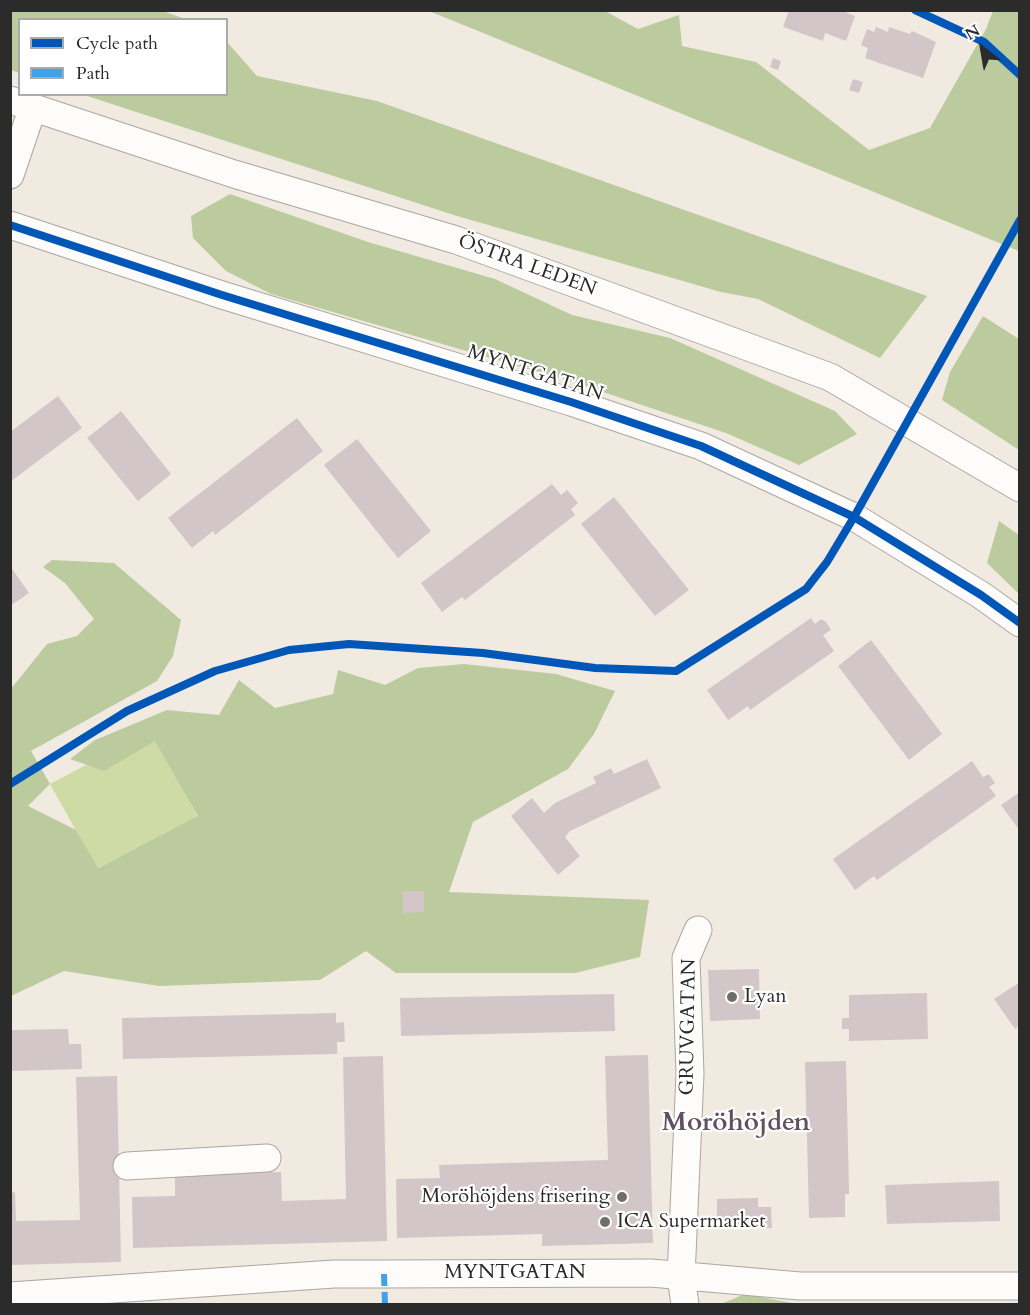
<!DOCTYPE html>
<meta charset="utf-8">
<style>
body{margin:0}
#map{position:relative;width:1030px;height:1315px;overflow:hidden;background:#f1eae1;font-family:Cardo,serif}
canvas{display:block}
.frame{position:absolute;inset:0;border:12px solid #2b2b2b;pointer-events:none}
.legend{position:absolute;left:18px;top:18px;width:210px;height:78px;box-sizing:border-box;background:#fff;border:2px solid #aaa;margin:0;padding:8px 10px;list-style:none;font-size:18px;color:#2b2b2b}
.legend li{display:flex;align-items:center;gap:12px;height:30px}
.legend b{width:30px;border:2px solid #aaa}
.north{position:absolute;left:952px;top:18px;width:60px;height:60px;-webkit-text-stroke:4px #fff;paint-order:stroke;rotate:329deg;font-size:16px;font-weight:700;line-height:24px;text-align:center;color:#2b2b2b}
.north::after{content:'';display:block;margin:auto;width:21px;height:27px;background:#2b2b2b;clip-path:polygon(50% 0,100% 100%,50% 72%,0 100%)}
</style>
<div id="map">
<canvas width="1030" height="1315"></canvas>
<div class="frame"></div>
<ul class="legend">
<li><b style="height:8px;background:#0057b8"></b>Cycle path</li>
<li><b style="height:8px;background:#3ea3eb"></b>Path</li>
</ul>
<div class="north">N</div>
</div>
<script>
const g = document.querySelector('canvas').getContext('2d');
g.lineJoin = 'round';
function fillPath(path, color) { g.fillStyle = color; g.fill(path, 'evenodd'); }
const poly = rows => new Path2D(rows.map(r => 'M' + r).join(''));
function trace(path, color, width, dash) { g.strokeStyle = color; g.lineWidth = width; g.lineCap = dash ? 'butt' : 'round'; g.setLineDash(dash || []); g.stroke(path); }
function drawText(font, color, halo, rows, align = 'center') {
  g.font = font + ' Cardo,serif'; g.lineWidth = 4.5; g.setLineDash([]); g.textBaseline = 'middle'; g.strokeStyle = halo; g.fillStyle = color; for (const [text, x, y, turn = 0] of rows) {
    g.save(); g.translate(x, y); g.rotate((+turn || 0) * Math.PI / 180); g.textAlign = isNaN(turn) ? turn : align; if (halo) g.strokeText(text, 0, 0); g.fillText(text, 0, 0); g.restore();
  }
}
const green = poly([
 [152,730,198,817,97,868,50,784]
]);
const forest = poly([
 [11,10,163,11,185,19,20,20,19,73,11,70],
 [429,11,605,11,638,29,679,15,682,46,756,62,869,150,930,128,986,29,993,11,1019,11,1019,251],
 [227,42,257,76,377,101,927,296,880,358,758,299,721,292,457,216,84,95,226,94],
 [230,194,368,242,495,279,572,315,670,338,835,411,857,434,799,465,726,433,576,383,271,294,226,271,193,238,191,216],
 [983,316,1019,339,1019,450,942,400,950,372],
 [999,521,1019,535,1019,594,987,563],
 [52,560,114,563,181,620,173,656,157,681,31,751,50,784,28,806,76,830,98,868,198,816,155,741,104,771,70,759,95,740,167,710,219,715,239,680,275,708,333,694,338,670,385,685,418,668,464,664,556,674,615,691,594,734,568,769,473,822,449,892,649,900,640,957,575,973,396,973,366,951,320,980,159,986,64,971,11,996,10,690,47,644,77,636,94,619,65,583,43,567],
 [745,1294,792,1303,1019,1304,721,1304]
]);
const building = poly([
 [789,10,840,10,855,16,846,41,825,33,823,41,783,27],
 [876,27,888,32,889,27,910,34,912,31,936,42,923,78,865,58,868,48,861,45,867,29,874,32],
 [773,58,781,61,778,70,770,67],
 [853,79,863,82,859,93,849,90],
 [58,396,82,428,10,482,10,432],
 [121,411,171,474,138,501,87,438],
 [297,418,323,451,215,535,213,531,192,548,168,518],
 [357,439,431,531,398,558,324,465],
 [552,484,561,495,567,490,578,503,571,509,575,515,465,600,462,597,442,612,421,583],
 [614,497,689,590,655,616,581,524],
 [10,566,29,593,10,606],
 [811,618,815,624,821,619,826,622,831,630,823,635,834,651,750,710,748,706,728,720,707,690],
 [871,640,942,734,909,760,838,666],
 [647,759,661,788,570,831,565,837,580,856,558,875,511,816,532,798,544,813,555,803,596,783,593,777,611,768,614,774],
 [972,761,983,777,989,774,995,783,989,787,996,796,877,880,874,876,855,890,833,859],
 [1020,792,1020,831,1001,805],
 [403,891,424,891,424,912,403,913],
 [759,969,760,1019,710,1021,708,970],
 [1020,982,1020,1025,1015,1029,994,999],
 [927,993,928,1039,849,1041,849,1029,842,1029,842,1018,849,1018,849,995],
 [614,994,615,1031,401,1036,400,998],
 [336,1013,336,1023,344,1022,345,1042,337,1042,337,1054,123,1059,122,1018],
 [68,1029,69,1044,81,1044,82,1069,10,1071,10,1030],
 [648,1055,653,1243,542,1246,542,1234,397,1238,396,1179,440,1178,439,1165,608,1160,605,1056],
 [383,1056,387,1241,133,1248,132,1197,175,1196,175,1175,281,1172,282,1201,346,1199,343,1057],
 [846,1061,849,1190,849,1194,845,1194,845,1217,809,1218,805,1062],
 [117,1076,121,1262,10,1265,10,1193,15,1192,16,1221,80,1220,76,1077],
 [999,1181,1000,1221,887,1224,885,1185],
 [758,1198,758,1207,771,1207,772,1228,756,1228,756,1224,717,1225,717,1199]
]);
const minor = poly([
 [10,100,234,174,456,240,830,377,1020,488],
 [10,175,33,107],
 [10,225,222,295,571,402,701,446,854,517,981,595,1020,623],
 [127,1166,267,1158],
 [10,1296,334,1274,384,1274,651,1273,800,1286,1020,1286],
 [685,1304,681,1277,690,1074,686,958,698,930]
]);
const quiet = poly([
 [384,1274,385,1304]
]);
const cycleway = poly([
 [915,10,984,42,1020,75],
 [10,225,222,295,571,402,701,446,854,517,981,595,1020,623],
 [10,784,127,711,215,671,289,650,349,644,483,653,595,668,676,671,806,589,827,562,854,517,1020,220]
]);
const markers = [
 [732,997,6,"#706e6b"],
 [622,1197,6,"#706e6b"],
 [605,1222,6,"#706e6b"]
];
const streetNames = [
 ["ÖSTRA LEDEN",527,266,20],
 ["MYNTGATAN",535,374,18],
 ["GRUVGATAN",689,1027,-89],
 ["MYNTGATAN",515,1273]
];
const poiNames = [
 ["Lyan",744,997],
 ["Moröhöjdens frisering",610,1197,"right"],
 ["ICA Supermarket",617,1222]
];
const districtNames = [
 ["Moröhöjden",736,1124]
];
fillPath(green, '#cfdba5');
fillPath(forest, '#bbcb9d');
fillPath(building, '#d3c6c9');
trace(minor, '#aaa6a1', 29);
trace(minor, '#fdfcfa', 27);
trace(quiet, '#3ea3eb', 6, [12, 6]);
trace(cycleway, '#0057b8', 8);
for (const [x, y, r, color] of markers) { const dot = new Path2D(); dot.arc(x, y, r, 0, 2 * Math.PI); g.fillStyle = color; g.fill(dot); trace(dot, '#fff', 2); }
drawText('20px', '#2b2b2b', '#fff', streetNames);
drawText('20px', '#2b2b2b', '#fff', poiNames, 'left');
drawText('bold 26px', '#63505f', '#fff', districtNames);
</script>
